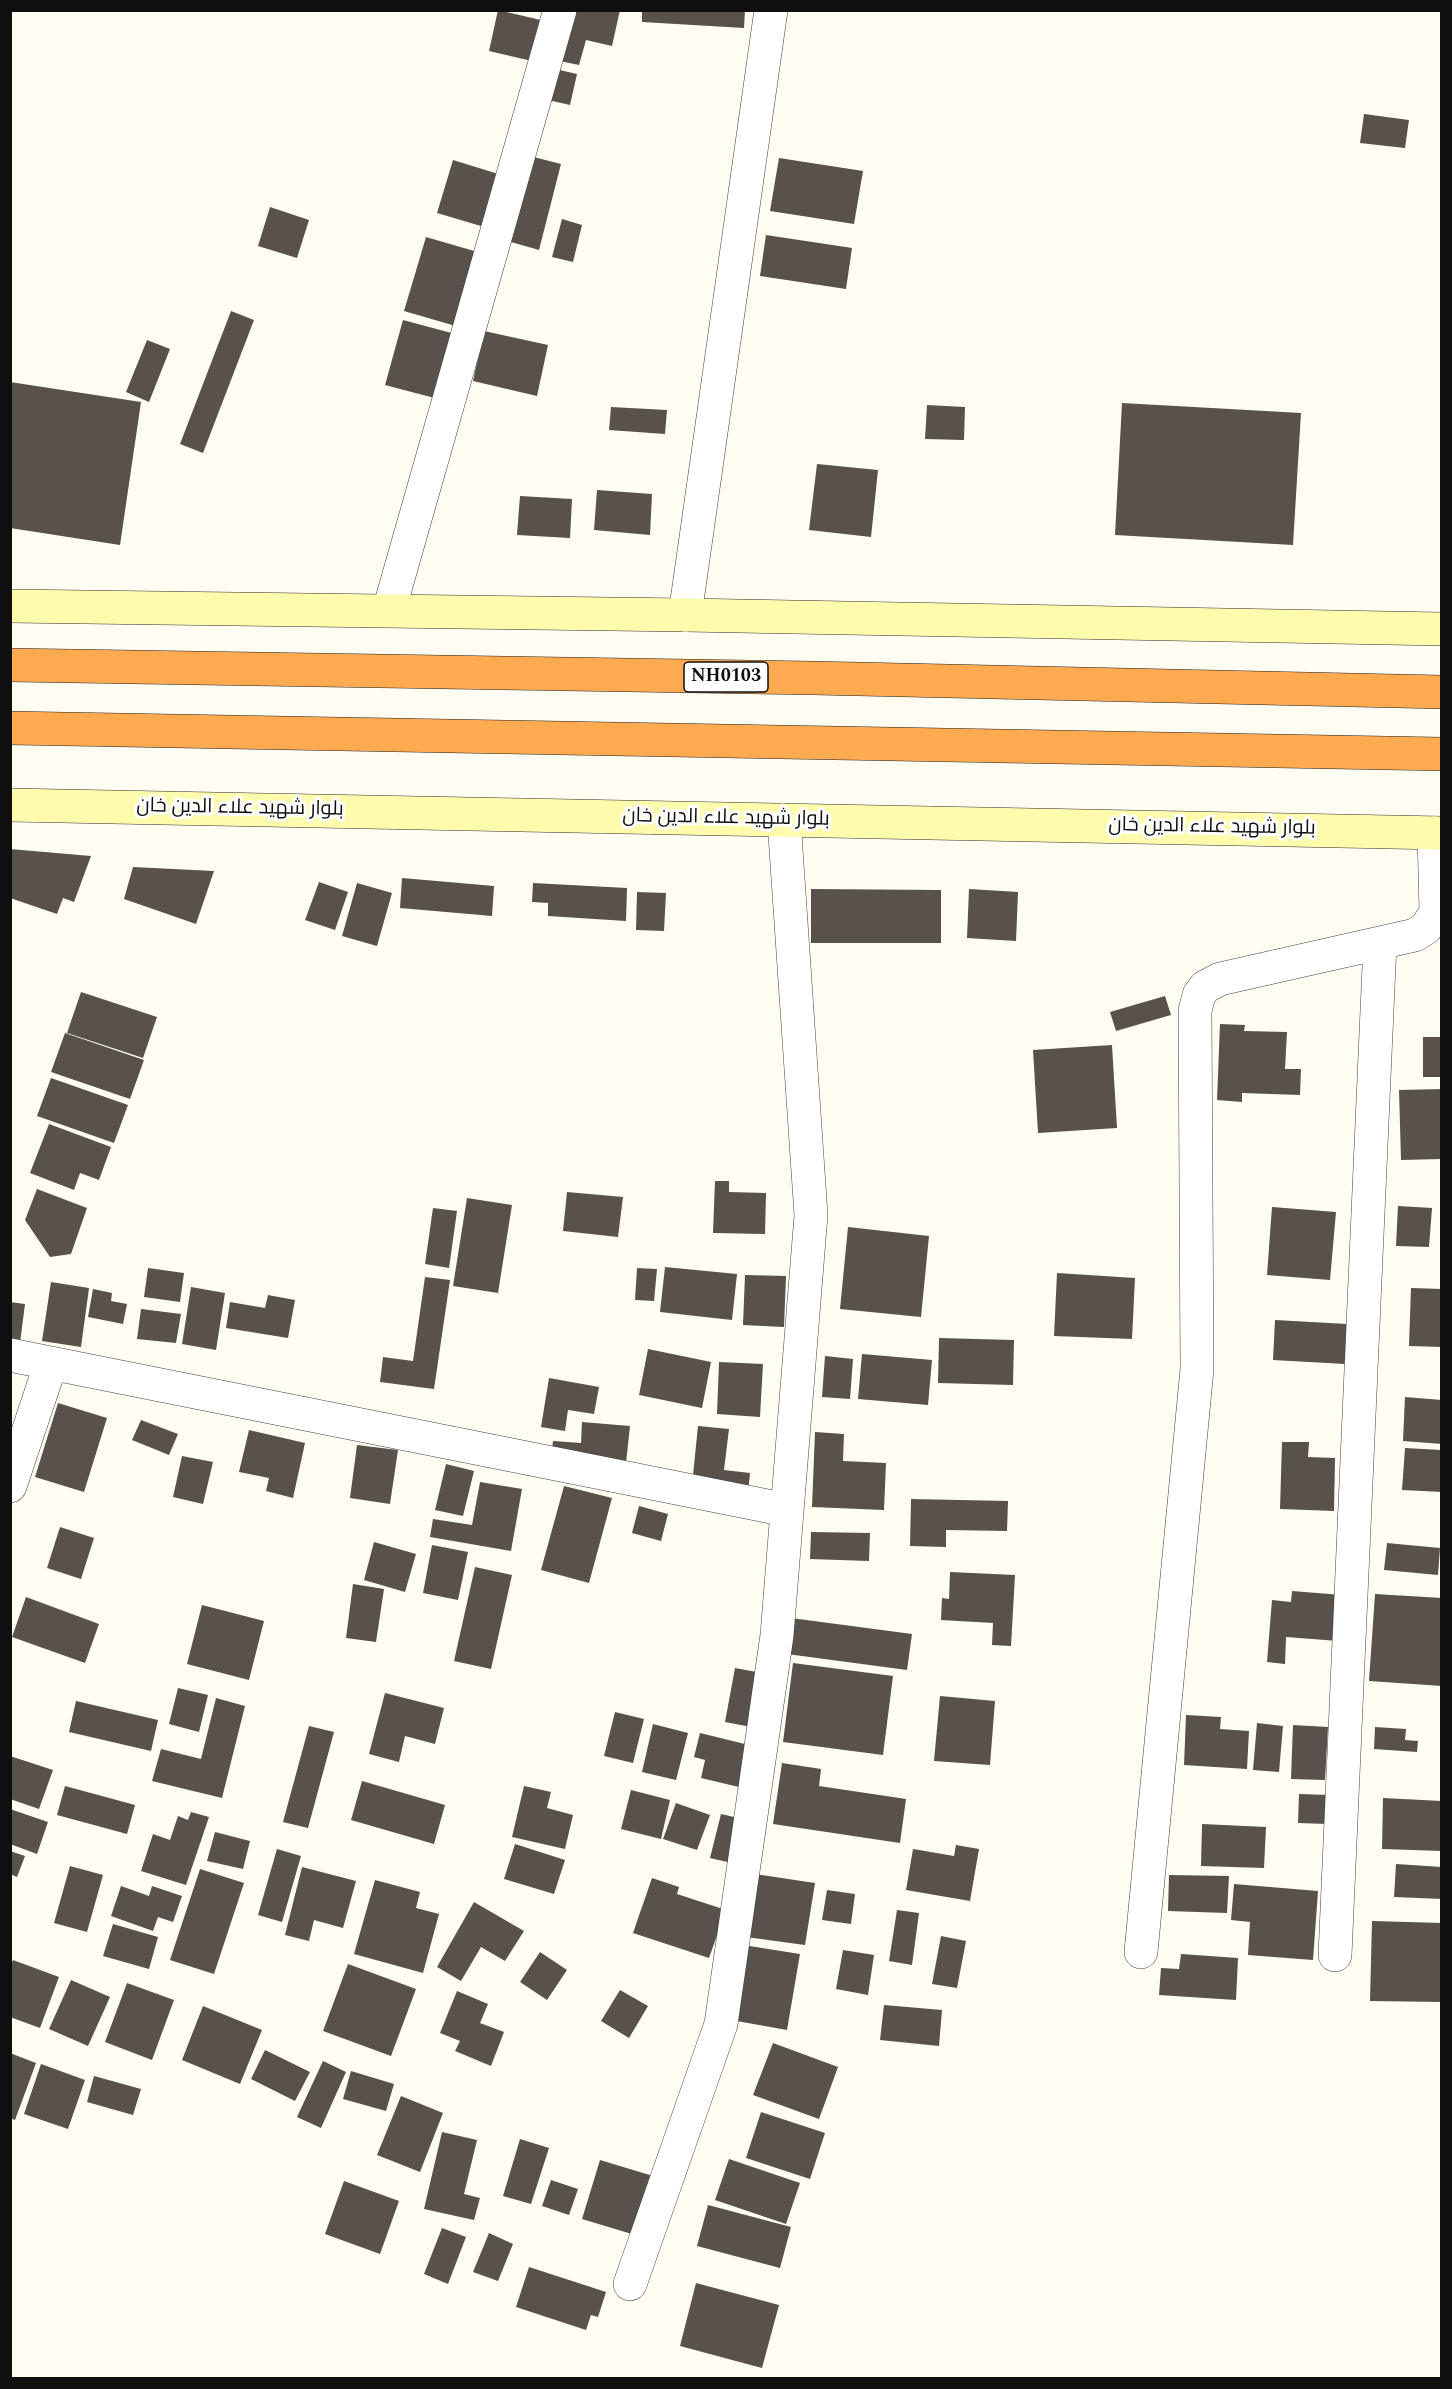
<!DOCTYPE html>
<meta charset="utf-8">
<style>
body{margin:0}
#map{position:relative;width:1452px;height:2389px;overflow:hidden;background:#fffdf2;font-family:Spectral,serif}
canvas{display:block}
.frame{position:absolute;inset:0;border:12px solid #0f0f0f;pointer-events:none}
</style>
<div id="map">
<canvas width="1452" height="2389"></canvas>
<div class="frame"></div>
</div>
<script>
const g = document.querySelector('canvas').getContext('2d');
g.lineJoin = 'round';
function fillPath(path, color) { g.fillStyle = color; g.fill(path, 'evenodd'); }
const poly = rows => new Path2D(rows.map(r => 'M' + r).join(''));
function trace(path, color, width, dash) { g.strokeStyle = color; g.lineWidth = width; g.lineCap = dash ? 'butt' : 'round'; g.setLineDash(dash || []); g.stroke(path); }
function drawText(font, color, halo, rows, align = 'center') {
  g.font = font + ' Spectral,Cairo,serif'; g.lineWidth = 6; g.setLineDash([]); g.textBaseline = 'middle'; g.strokeStyle = halo; g.fillStyle = color; for (const [text, x, y, turn = 0] of rows) {
    g.save(); g.translate(x, y); g.rotate((+turn || 0) * Math.PI / 180); g.textAlign = isNaN(turn) ? turn : align; if (halo) g.strokeText(text, 0, 0); g.fillText(text, 0, 0); g.restore();
  }
}
const building = poly([
 [498,10,545,21,536,62,489,51],
 [567,10,620,10,612,46,586,40,579,65,555,60],
 [642,10,745,10,744,28,642,22],
 [555,69,577,74,570,105,548,100],
 [1364,114,1409,120,1405,148,1360,143],
 [526,155,561,164,539,250,504,240],
 [779,158,863,171,854,224,770,211],
 [453,160,508,177,491,229,437,213],
 [270,207,309,220,297,258,258,246],
 [562,219,582,225,573,262,552,257],
 [766,235,852,248,846,289,760,276],
 [426,237,481,253,459,327,404,311],
 [231,311,254,320,203,453,180,444],
 [403,320,459,335,442,400,385,385],
 [484,331,548,345,537,396,473,381],
 [147,340,170,349,149,402,126,392],
 [10,382,141,402,120,545,10,528],
 [1122,403,1301,413,1293,545,1115,535],
 [927,405,965,407,964,440,925,439],
 [611,407,667,410,665,434,609,430],
 [817,464,878,470,871,537,809,530],
 [597,490,652,494,650,535,594,530],
 [520,496,572,499,570,538,517,535],
 [10,849,91,856,74,902,63,898,57,914,10,898],
 [133,867,214,871,196,924,124,899],
 [402,878,494,886,492,916,400,908],
 [319,882,348,892,335,930,305,920],
 [357,883,392,893,377,946,342,936],
 [533,883,627,888,626,921,548,916,548,903,532,902],
 [811,889,941,890,941,943,811,943],
 [969,889,1018,892,1016,941,967,938],
 [637,892,666,893,664,931,636,930],
 [81,992,157,1017,143,1058,67,1033],
 [1165,996,1171,1015,1116,1031,1110,1012],
 [1220,1024,1245,1025,1244,1031,1287,1032,1285,1069,1301,1069,1300,1095,1242,1093,1242,1102,1217,1100],
 [65,1033,144,1060,130,1099,51,1072],
 [1423,1037,1442,1037,1442,1077,1423,1077],
 [1112,1045,1117,1128,1038,1133,1033,1050],
 [51,1078,128,1105,114,1143,37,1116],
 [1442,1089,1442,1159,1401,1160,1399,1090],
 [49,1124,111,1147,99,1180,80,1173,74,1190,30,1173],
 [715,1181,729,1181,729,1192,766,1193,765,1234,713,1233],
 [37,1189,87,1208,71,1254,50,1257,25,1220],
 [567,1192,623,1197,618,1237,563,1231],
 [467,1198,512,1205,498,1293,453,1286],
 [1398,1206,1432,1208,1429,1247,1396,1246],
 [1272,1207,1336,1212,1330,1280,1267,1275],
 [433,1208,457,1211,449,1268,425,1264],
 [848,1227,929,1236,921,1317,840,1309],
 [665,1267,737,1274,732,1320,660,1312],
 [148,1268,184,1273,180,1302,144,1297],
 [637,1268,657,1269,654,1301,635,1300],
 [1057,1273,1135,1278,1132,1339,1054,1336],
 [745,1275,786,1276,784,1327,743,1325],
 [425,1277,450,1280,434,1389,380,1382,383,1357,413,1361],
 [51,1282,89,1288,81,1347,42,1341],
 [191,1287,225,1293,216,1350,182,1344],
 [1411,1288,1442,1289,1442,1347,1409,1346],
 [93,1289,112,1293,111,1301,127,1304,123,1324,88,1317],
 [268,1295,295,1300,288,1338,226,1328,230,1302,265,1308],
 [10,1302,25,1304,20,1343,10,1342],
 [141,1309,181,1314,176,1343,137,1339],
 [1275,1320,1347,1324,1345,1364,1273,1360],
 [939,1338,1014,1340,1013,1385,938,1383],
 [648,1349,711,1362,702,1408,639,1395],
 [862,1354,932,1360,928,1405,858,1399],
 [825,1356,853,1359,850,1399,822,1397],
 [719,1362,763,1364,760,1417,717,1414],
 [549,1378,599,1387,594,1414,568,1410,565,1431,541,1427],
 [1405,1397,1442,1400,1442,1444,1403,1441],
 [58,1403,107,1418,84,1492,35,1477],
 [141,1420,178,1434,169,1455,132,1440],
 [582,1422,630,1426,626,1463,551,1458,553,1441,581,1443],
 [698,1426,729,1429,724,1470,750,1473,748,1492,692,1485],
 [249,1430,305,1443,293,1498,266,1491,269,1478,239,1472],
 [815,1432,844,1434,843,1461,886,1463,884,1510,812,1507],
 [1282,1442,1309,1442,1308,1457,1335,1458,1334,1511,1280,1509],
 [357,1445,398,1450,390,1504,350,1498],
 [1405,1448,1442,1450,1442,1492,1402,1490],
 [182,1456,213,1462,203,1504,173,1497],
 [446,1464,474,1471,463,1516,435,1510],
 [480,1482,522,1489,511,1551,430,1537,433,1519,472,1525],
 [564,1486,612,1498,589,1583,541,1570],
 [911,1499,1008,1501,1007,1531,946,1530,946,1547,910,1546],
 [639,1506,668,1514,661,1541,632,1533],
 [60,1527,94,1538,81,1579,47,1568],
 [811,1532,870,1533,869,1561,810,1559],
 [374,1542,416,1554,405,1592,364,1580],
 [1387,1543,1440,1548,1438,1575,1384,1570],
 [432,1545,468,1552,458,1600,423,1593],
 [475,1567,512,1575,491,1669,454,1661],
 [950,1572,1015,1575,1011,1646,992,1645,993,1623,941,1620,942,1598,949,1599],
 [353,1584,384,1589,376,1642,346,1638],
 [1292,1591,1342,1595,1338,1641,1286,1637,1285,1664,1267,1662,1272,1600,1291,1602],
 [1375,1594,1442,1598,1442,1686,1369,1681],
 [26,1597,99,1624,85,1663,12,1637],
 [202,1605,264,1621,249,1680,187,1664],
 [791,1618,912,1634,907,1670,787,1654],
 [793,1663,893,1676,883,1755,783,1742],
 [735,1668,762,1673,751,1727,725,1722],
 [178,1688,208,1695,199,1732,169,1724],
 [385,1693,444,1708,435,1744,405,1736,399,1762,369,1754],
 [940,1696,995,1701,990,1765,934,1761],
 [216,1698,245,1706,222,1798,152,1781,161,1749,201,1759],
 [76,1701,158,1720,151,1751,69,1732],
 [615,1712,644,1719,633,1763,604,1756],
 [1186,1715,1221,1717,1220,1729,1249,1731,1247,1769,1184,1765],
 [1257,1723,1283,1726,1279,1772,1253,1770],
 [653,1724,688,1733,676,1780,642,1772],
 [1293,1725,1328,1727,1325,1780,1291,1779],
 [309,1726,334,1732,308,1828,283,1822],
 [1375,1727,1406,1729,1405,1740,1418,1741,1417,1752,1374,1749],
 [700,1733,753,1746,743,1788,701,1778,705,1760,694,1757],
 [10,1756,53,1770,39,1809,10,1799],
 [782,1763,821,1769,819,1786,906,1799,900,1843,773,1824],
 [362,1781,445,1805,434,1844,351,1820],
 [65,1786,135,1805,127,1834,57,1815],
 [524,1786,551,1792,547,1808,573,1815,565,1849,512,1837],
 [631,1790,670,1800,661,1839,621,1829],
 [1299,1794,1329,1795,1328,1824,1298,1823],
 [1383,1798,1442,1801,1442,1851,1382,1849],
 [676,1803,710,1815,697,1850,663,1839],
 [10,1809,48,1822,37,1854,10,1844],
 [191,1812,209,1817,186,1885,141,1871,153,1834,170,1840,178,1816,188,1820],
 [721,1814,747,1820,736,1864,710,1858],
 [1202,1824,1266,1827,1264,1868,1201,1866],
 [215,1832,250,1841,243,1869,207,1861],
 [515,1844,565,1860,554,1894,504,1879],
 [956,1845,979,1849,970,1901,906,1890,913,1849,954,1856],
 [277,1849,301,1856,282,1922,258,1915],
 [10,1851,25,1856,17,1877,10,1874],
 [1396,1864,1442,1867,1442,1899,1394,1897],
 [70,1866,103,1875,87,1932,54,1923],
 [302,1867,356,1881,343,1928,314,1920,309,1941,285,1935],
 [200,1869,244,1883,214,1974,170,1960],
 [755,1874,815,1883,805,1945,746,1937],
 [1169,1875,1229,1876,1227,1913,1168,1911],
 [652,1878,679,1887,677,1894,726,1910,709,1958,633,1933],
 [375,1880,420,1892,416,1908,439,1914,423,1973,354,1954],
 [1234,1884,1318,1891,1313,1960,1248,1955,1250,1922,1231,1920],
 [121,1886,149,1896,152,1886,182,1896,173,1922,158,1917,153,1931,111,1916],
 [827,1890,855,1894,851,1924,822,1920],
 [474,1902,524,1931,505,1961,481,1947,461,1981,437,1967],
 [897,1910,919,1913,912,1965,889,1961],
 [1372,1921,1442,1923,1442,2002,1370,2001],
 [113,1924,158,1937,149,1969,103,1956],
 [941,1936,966,1941,957,1988,932,1984],
 [743,1945,800,1954,787,2030,731,2020],
 [843,1950,874,1955,868,1995,836,1989],
 [540,1952,567,1970,547,2000,520,1982],
 [1181,1954,1238,1958,1236,2000,1159,1995,1161,1968,1179,1969],
 [13,1960,59,1977,40,2028,10,2017,10,1968],
 [348,1964,416,1989,391,2056,323,2031],
 [71,1980,110,1997,88,2046,49,2029],
 [127,1983,174,2000,152,2060,105,2042],
 [620,1990,648,2006,629,2038,601,2021],
 [457,1991,488,2004,480,2023,504,2032,491,2066,455,2051,460,2041,440,2033],
 [884,2005,942,2010,939,2046,880,2040],
 [203,2006,262,2030,240,2084,182,2060],
 [773,2043,838,2067,819,2119,753,2095],
 [265,2050,310,2072,295,2101,251,2079],
 [10,2053,36,2063,15,2120,10,2118],
 [323,2061,346,2072,321,2128,297,2117],
 [41,2064,85,2080,68,2129,24,2114],
 [351,2071,394,2084,386,2111,343,2099],
 [94,2076,141,2089,133,2115,87,2102],
 [401,2096,443,2113,420,2172,377,2155],
 [761,2112,825,2133,810,2179,746,2158],
 [442,2132,477,2140,464,2194,480,2198,474,2220,424,2209],
 [520,2139,549,2148,531,2204,503,2196],
 [729,2159,800,2183,786,2224,715,2200],
 [600,2160,653,2176,635,2235,582,2219],
 [551,2180,578,2189,569,2215,542,2206],
 [344,2181,399,2201,380,2254,325,2234],
 [708,2205,791,2227,780,2268,697,2246],
 [442,2228,466,2237,448,2284,424,2274],
 [489,2233,513,2244,498,2281,473,2272],
 [529,2267,606,2292,598,2317,591,2315,586,2330,516,2307],
 [696,2283,779,2305,762,2368,680,2346]
]);
const street = poly([
 [389,610,560,10],
 [685,615,771,10],
 [10,1355,787,1510],
 [10,1486,51,1363],
 [1141,1952,1197,1369,1195,1011,1199,995,1205,987,1220,979,1415,935,1426,928,1436,912,1434,833],
 [1335,1955,1380,943],
 [630,2284,721,2024,777,1635,811,1215,784,820]
]);
const secondary = poly([
 [10,606,685,615,1442,629],
 [10,805,1442,833]
]);
const highway = poly([
 [10,665,813,678,1442,692],
 [10,728,1442,754]
]);
const shields = [
 [726,677,84]
];
const shieldNames = [
 ["NH0103",726,677]
];
const streetNames = [
 ["بلوار شهید علاء الدین خان",240,809,1],
 ["بلوار شهید علاء الدین خان",726,819,1],
 ["بلوار شهید علاء الدین خان",1212,828,1]
];
fillPath(building, '#59514b');
trace(street, '#424242', 34);
trace(secondary, '#313131', 34);
trace(highway, '#202020', 34);
trace(street, '#fff', 33);
trace(secondary, '#fffbad', 33);
trace(highway, '#feaa51', 33);
for (const [x, y, w] of shields) { const box = new Path2D(); box.roundRect(x - w / 2, y - 15, w, 30, 4.5); g.fillStyle = '#fff'; g.fill(box); trace(box, '#0f0f0f', 1.5); }
drawText('bold 18px', '#0f0f0f', null, shieldNames);
drawText('20px', '#0f0f0f', '#fff', streetNames);
</script>
